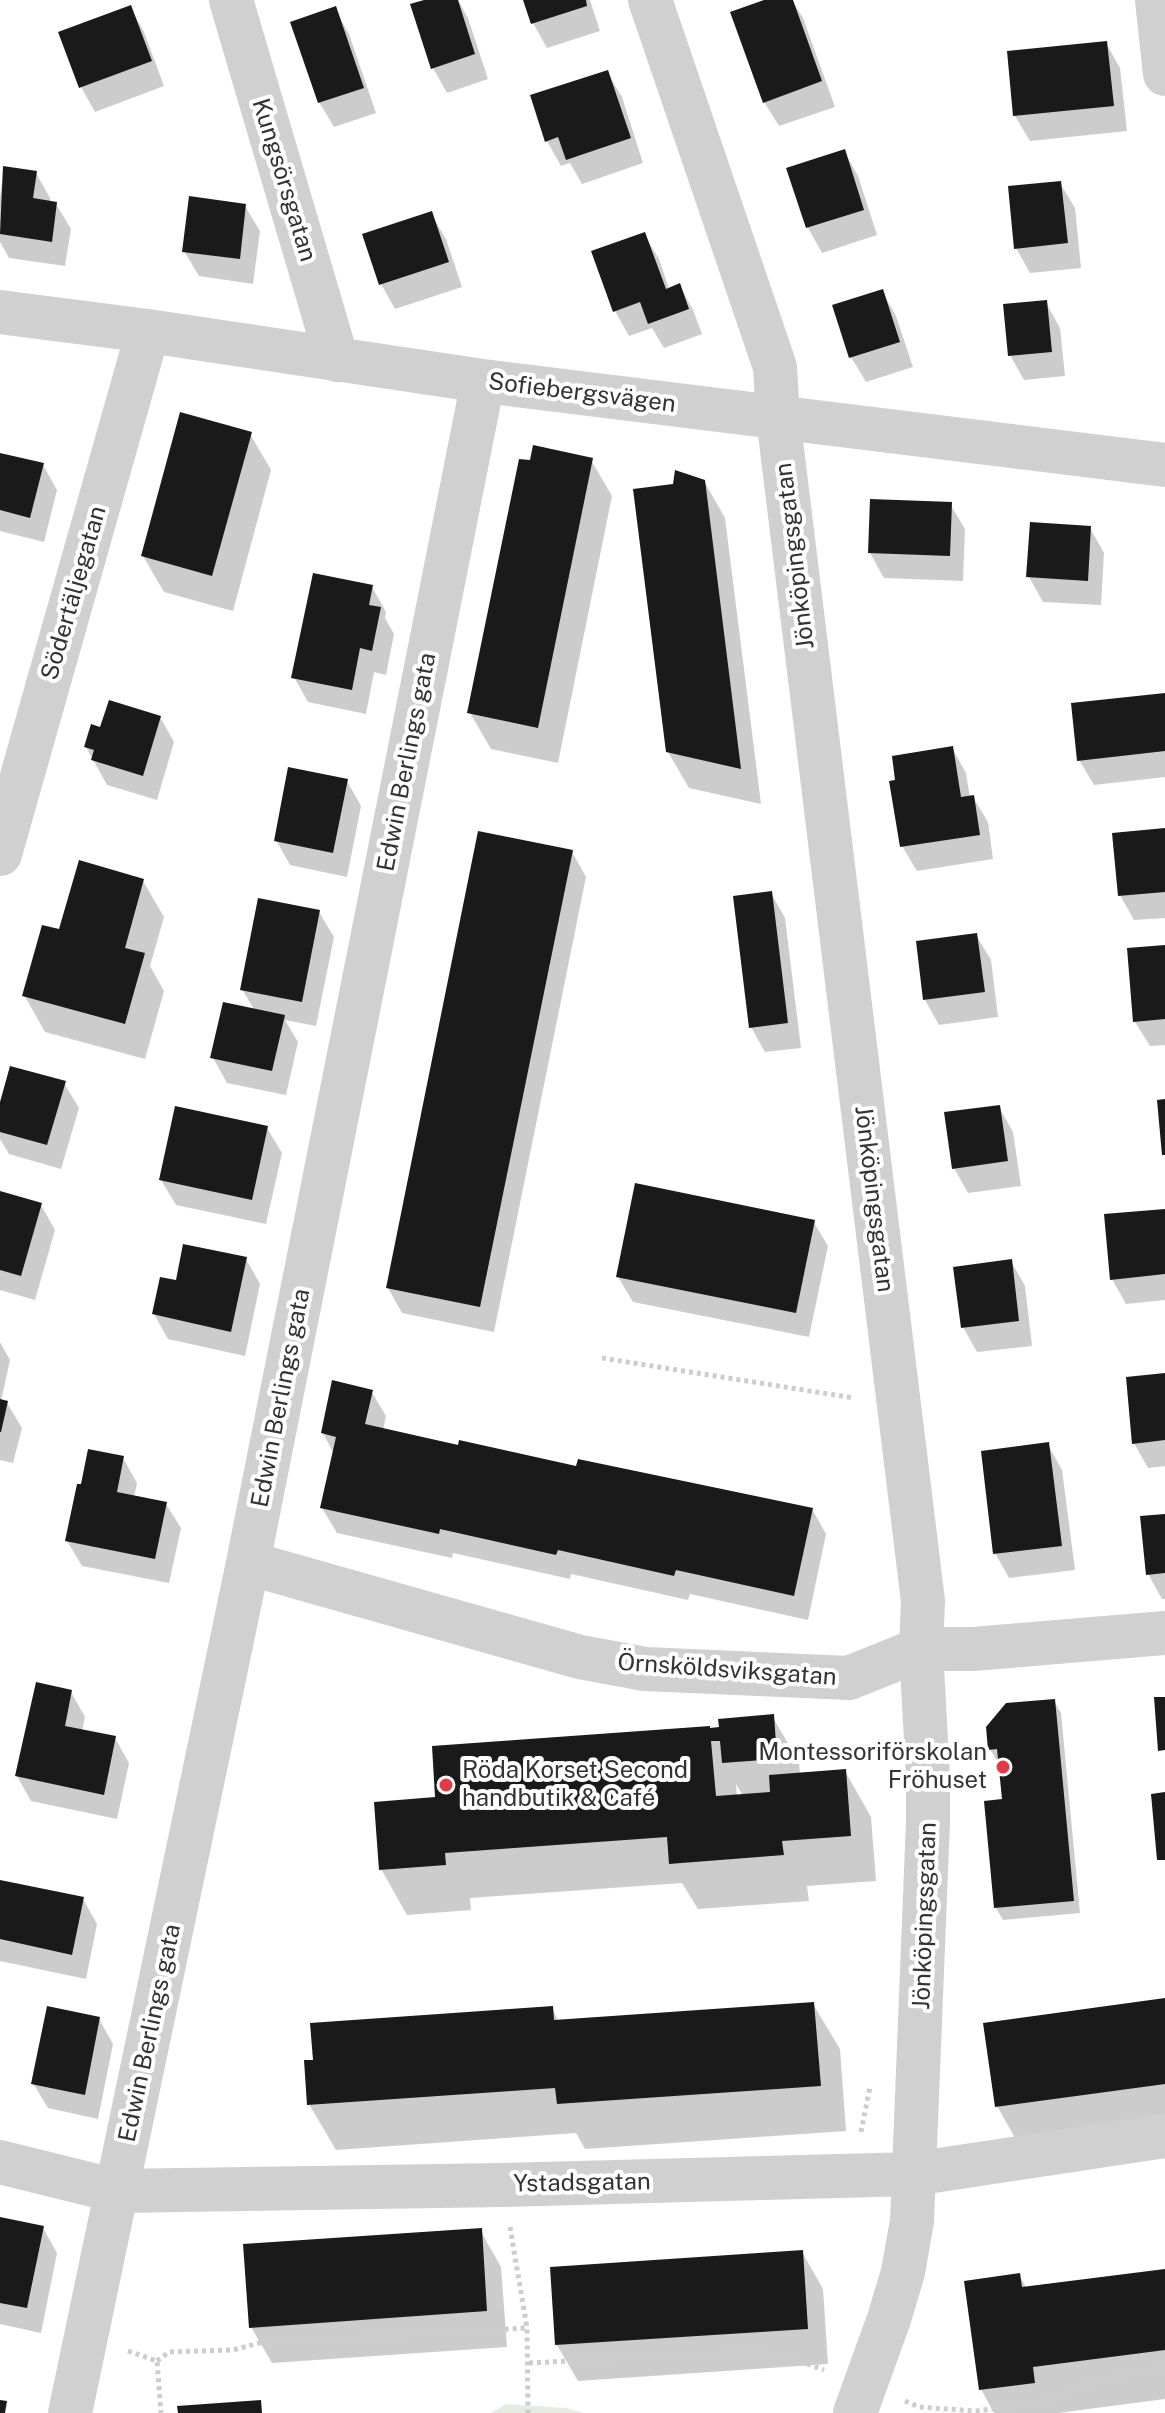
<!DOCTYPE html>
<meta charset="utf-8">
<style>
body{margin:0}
canvas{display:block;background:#fff}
</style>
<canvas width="1165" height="2413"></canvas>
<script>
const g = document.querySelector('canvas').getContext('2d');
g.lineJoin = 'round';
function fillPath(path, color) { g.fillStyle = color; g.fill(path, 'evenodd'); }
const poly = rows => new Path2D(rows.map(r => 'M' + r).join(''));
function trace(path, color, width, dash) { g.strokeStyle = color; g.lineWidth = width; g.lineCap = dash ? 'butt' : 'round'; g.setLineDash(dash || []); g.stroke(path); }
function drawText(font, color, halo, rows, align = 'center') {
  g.font = font + ' "Public Sans",sans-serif'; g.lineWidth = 8; g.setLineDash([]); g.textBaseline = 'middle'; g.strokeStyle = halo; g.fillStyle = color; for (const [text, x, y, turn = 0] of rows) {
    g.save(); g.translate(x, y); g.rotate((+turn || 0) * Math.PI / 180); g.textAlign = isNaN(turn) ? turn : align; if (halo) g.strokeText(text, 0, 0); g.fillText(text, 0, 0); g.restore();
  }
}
const green = poly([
 [506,2404,566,2408,584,2413,491,2413]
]);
const shadow = poly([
 [431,0,458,0,468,18,488,79,447,93,433,68],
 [526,0,590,0,600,31,547,48,533,23],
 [770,0,792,0,803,18,835,107,779,126,764,102],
 [130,7,144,32,164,86,95,112,81,87],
 [335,9,349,34,376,113,334,127,319,102],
 [1106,43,1120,68,1127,131,1030,141,1015,116],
 [607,72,622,97,643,163,582,184,570,163,561,166,547,141],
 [844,151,858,176,877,235,822,253,808,228,789,169],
 [4,168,36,173,50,198,50,203,56,204,71,229,65,266,9,258,0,242,0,197],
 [1060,183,1075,208,1081,268,1030,273,1016,248],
 [245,206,260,231,253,284,199,276,184,251],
 [431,214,446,239,462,287,395,309,381,284],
 [644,234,659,259,669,289,679,285,693,310,702,334,664,348,652,328,629,336,615,311,593,252],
 [882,291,896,316,913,367,866,382,851,357],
 [1046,303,1060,328,1065,376,1024,380,1010,355],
 [250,434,271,470,233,611,164,592,143,556],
 [0,455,43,465,57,490,44,542,0,531],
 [591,460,612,496,558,763,491,749,470,713],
 [704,481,725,518,761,804,689,788,668,752],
 [950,504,965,529,963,581,884,578,870,553],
 [1090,528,1104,553,1101,605,1043,602,1029,577],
 [372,587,386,612,385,618,394,634,386,675,374,672,366,714,308,702,294,677],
 [1165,695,1165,777,1094,785,1079,760],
 [160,717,174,742,157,800,107,785,86,747,102,730],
 [952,748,966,773,970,798,973,797,988,822,993,859,917,871,902,846],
 [347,781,361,806,347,877,290,865,276,840],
 [1165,830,1165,918,1134,920,1120,895],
 [572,852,586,877,494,1332,402,1313,388,1288],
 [143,881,164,917,150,966,164,991,145,1059,45,1032,24,995,61,931],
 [771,893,785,918,801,1048,765,1052,751,1027],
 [319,912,334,937,316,1026,285,1020,298,1042,286,1095,227,1083,213,1058,255,1011,242,989],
 [976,935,991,960,998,1017,939,1025,925,1000],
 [1165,947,1165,1045,1150,1046,1135,1022],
 [64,1083,79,1108,61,1169,9,1154,0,1139,0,1109],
 [999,1107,1013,1132,1021,1186,968,1193,954,1168],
 [267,1128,282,1153,266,1224,176,1205,161,1180],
 [0,1193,41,1205,55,1230,35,1300,0,1290],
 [1165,1211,1165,1300,1126,1304,1112,1279],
 [813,1221,828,1246,809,1337,633,1302,618,1277],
 [246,1259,260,1284,245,1356,168,1339,154,1314,177,1282],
 [1011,1261,1025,1286,1032,1346,977,1352,963,1327],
 [0,1342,10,1360,1,1401,7,1403,22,1428,13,1463,0,1460],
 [1165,1375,1165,1466,1148,1468,1134,1443],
 [371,1391,386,1416,383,1430,578,1468,696,1487,697,1484,812,1509,826,1534,808,1620,690,1594,688,1600,571,1574,570,1579,453,1553,452,1558,337,1533,322,1508,334,1454,323,1433],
 [1048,1445,1062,1470,1075,1570,1009,1578,995,1553],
 [123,1458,137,1483,134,1497,166,1504,181,1528,169,1583,82,1566,67,1541],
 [1165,1516,1165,1599,1162,1599,1148,1574],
 [71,1692,85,1717,82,1731,115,1738,129,1763,117,1819,31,1801,17,1776],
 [1054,1701,1061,1713,1080,1913,1003,1920,996,1908,986,1803,1004,1801,1000,1761,997,1761,990,1749],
 [772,1716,799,1762,800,1775,845,1771,871,1817,876,1881,807,1886,809,1901,698,1909,682,1883,470,1898,471,1910,407,1915,381,1869,438,1799],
 [736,1784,743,1796,737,1797],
 [0,1882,83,1899,97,1924,86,1979,0,1961],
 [1165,2000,1165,2133,1023,2152,997,2106],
 [813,2004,840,2049,846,2131,585,2149,576,2133,336,2150,309,2104,552,2008,559,2022],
 [99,2019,113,2044,98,2119,48,2108,33,2083],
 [0,2219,43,2228,57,2253,41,2333,0,2324],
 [480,2230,501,2267,507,2347,272,2363,251,2327],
 [802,2252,823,2289,828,2364,578,2381,557,2345],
 [1165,2271,1165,2399,1058,2413,994,2413,981,2389,1019,2275,1027,2289]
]);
const building = poly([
 [424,0,458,0,475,54,431,69,410,4],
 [523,0,586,0,587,6,531,24],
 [764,0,793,0,822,81,763,103,730,12],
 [131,5,152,61,79,88,58,32],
 [336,6,364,88,318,103,290,22],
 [1107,41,1114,106,1013,116,1007,51],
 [608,70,631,138,566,160,558,137,545,142,530,95],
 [845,149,864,210,806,228,786,168],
 [3,166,37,171,33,198,57,202,52,242,0,234],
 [1061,181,1068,243,1014,249,1008,186],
 [189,196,246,204,240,259,182,252],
 [432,211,449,262,379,285,362,234],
 [645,232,666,289,680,283,689,309,648,324,640,302,613,312,591,251],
 [883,289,900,342,849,358,832,305],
 [1047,300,1052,352,1008,356,1003,304],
 [180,412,252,432,212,576,141,556],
 [533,445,593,458,538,728,467,713,519,459,530,460],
 [0,453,44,463,30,518,0,510],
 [675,470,705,480,741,769,666,752,633,489,673,484],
 [870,499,952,502,950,556,868,553],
 [1030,522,1091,526,1088,581,1026,577],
 [313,573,373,585,369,605,381,607,372,651,360,648,352,690,291,678],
 [1165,693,1165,751,1077,761,1071,703],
 [109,700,161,716,143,776,91,760,94,750,84,747,91,724,100,727],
 [953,746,961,797,974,795,980,835,900,847,889,781,895,780,892,756],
 [288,767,348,779,333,853,274,841],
 [1165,828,1165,892,1118,896,1112,833],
 [478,831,573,850,480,1307,386,1288],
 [79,860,144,879,125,948,145,953,125,1024,22,996,42,925,59,929],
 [772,891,788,1023,749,1028,733,896],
 [258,898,320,910,302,1002,240,990],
 [977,933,985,992,923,1000,916,941],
 [1165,945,1165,1019,1133,1022,1127,948],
 [223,1002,285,1015,272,1071,210,1058],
 [10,1066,66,1081,47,1145,0,1132,0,1102],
 [1165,1099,1165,1155,1162,1155,1157,1100],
 [1000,1105,1008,1161,952,1169,944,1112],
 [175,1106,268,1126,252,1200,159,1180],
 [635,1183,815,1220,796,1313,616,1277],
 [0,1191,42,1203,21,1276,0,1270],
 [1165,1209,1165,1274,1110,1280,1104,1214],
 [183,1244,247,1257,231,1332,152,1314,160,1277,176,1280],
 [1012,1259,1019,1321,961,1328,953,1267],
 [1165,1373,1165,1440,1132,1444,1126,1377],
 [332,1380,373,1390,365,1424,458,1445,459,1440,576,1466,578,1459,813,1508,794,1596,676,1570,674,1576,558,1550,556,1555,440,1529,439,1534,320,1508,336,1437,321,1433],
 [0,1399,8,1401,1,1432,0,1432],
 [1049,1442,1062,1546,993,1554,981,1451],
 [88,1449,124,1456,117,1492,167,1502,155,1559,65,1541,77,1484,81,1484],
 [1165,1514,1165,1573,1146,1575,1140,1516],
 [36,1682,72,1690,65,1726,116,1736,104,1795,15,1776],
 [1154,1697,1165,1697,1165,1750,1158,1751],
 [1055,1699,1074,1901,994,1908,984,1801,1002,1799,997,1749,988,1750,986,1727,1006,1703],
 [774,1714,777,1759,722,1763,720,1741,711,1741,716,1796,770,1792,769,1775,846,1769,851,1836,782,1841,784,1855,669,1864,667,1837,445,1853,446,1865,379,1870,374,1802,435,1797,432,1746,710,1726,710,1728,719,1727,718,1719],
 [1165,1792,1165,1860,1157,1860,1151,1794],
 [0,1880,84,1897,72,1955,0,1939],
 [1165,1998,1165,2084,995,2107,983,2023],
 [814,2002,821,2086,557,2104,555,2088,307,2105,304,2060,313,2060,310,2023,553,2006,554,2020],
 [47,2006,100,2017,85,2095,31,2084],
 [0,2217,44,2226,27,2308,0,2303],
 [482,2228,487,2311,249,2328,243,2244],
 [803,2250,808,2329,555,2345,550,2267],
 [1165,2269,1165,2350,1033,2367,1035,2383,979,2390,964,2281,1020,2273,1022,2287],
 [0,2400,7,2401,5,2413,0,2413],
 [261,2400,262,2413,178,2413,177,2406]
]);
const path = poly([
 [602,1358,854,1398],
 [861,2132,870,2087],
 [510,2227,527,2328,528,2413],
 [128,2351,157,2361,161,2413],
 [157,2361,169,2352,233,2350,259,2343,527,2328],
 [529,2363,746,2352,783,2355,824,2370],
 [905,2401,919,2407,976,2411,1039,2403,1086,2385,1130,2373,1165,2368]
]);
const minor = poly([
 [231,0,337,360],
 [650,0,775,367,778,417,923,1601,921,1649,928,1776,928,1821,912,2221,903,2272,889,2319,855,2413],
 [1157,0,1165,74],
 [0,312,148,331,483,381,1165,465],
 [0,854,148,331],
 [248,1563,580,1657,645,1669,849,1678,921,1649,973,1649,1165,1633],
 [0,2162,117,2191,503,2185,913,2174,1165,2136],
 [70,2413,248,1563,483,381]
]);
const markers = [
 [1003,1767,8,"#e63946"],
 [446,1785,8,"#e63946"]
];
const streetNames = [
 ["Kungsörsgatan",284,180,73],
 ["Sofiebergsvägen",582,393,7],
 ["Jönköpingsgatan",795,556,-97],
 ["Södertäljegatan",74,593,-74],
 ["Edwin Berlings gata",407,762,-79],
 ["Jönköpingsgatan",874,1199,83],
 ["Edwin Berlings gata",281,1398,-79],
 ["Örnsköldsviksgatan",727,1670,4],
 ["Jönköpingsgatan",925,1916,-88],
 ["Edwin Berlings gata",150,2033,-78],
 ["Ystadsgatan",582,2183,-1]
];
const poiNames = [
 ["Montessoriförskolan",987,1753],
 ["Fröhuset",987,1781],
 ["Röda Korset Second",462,1771,"left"],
 ["handbutik & Café",462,1799,"left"]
];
fillPath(green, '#e6ecdf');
fillPath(shadow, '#0003');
fillPath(building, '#1a1a1a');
trace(path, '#cdcdcd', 5, [4, 4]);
trace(minor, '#d0d0d0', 44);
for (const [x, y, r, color] of markers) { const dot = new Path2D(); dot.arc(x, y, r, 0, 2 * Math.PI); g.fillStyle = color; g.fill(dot); trace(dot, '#fff', 3); }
drawText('24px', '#333', '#fff', streetNames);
drawText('24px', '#333', '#fff', poiNames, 'right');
</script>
